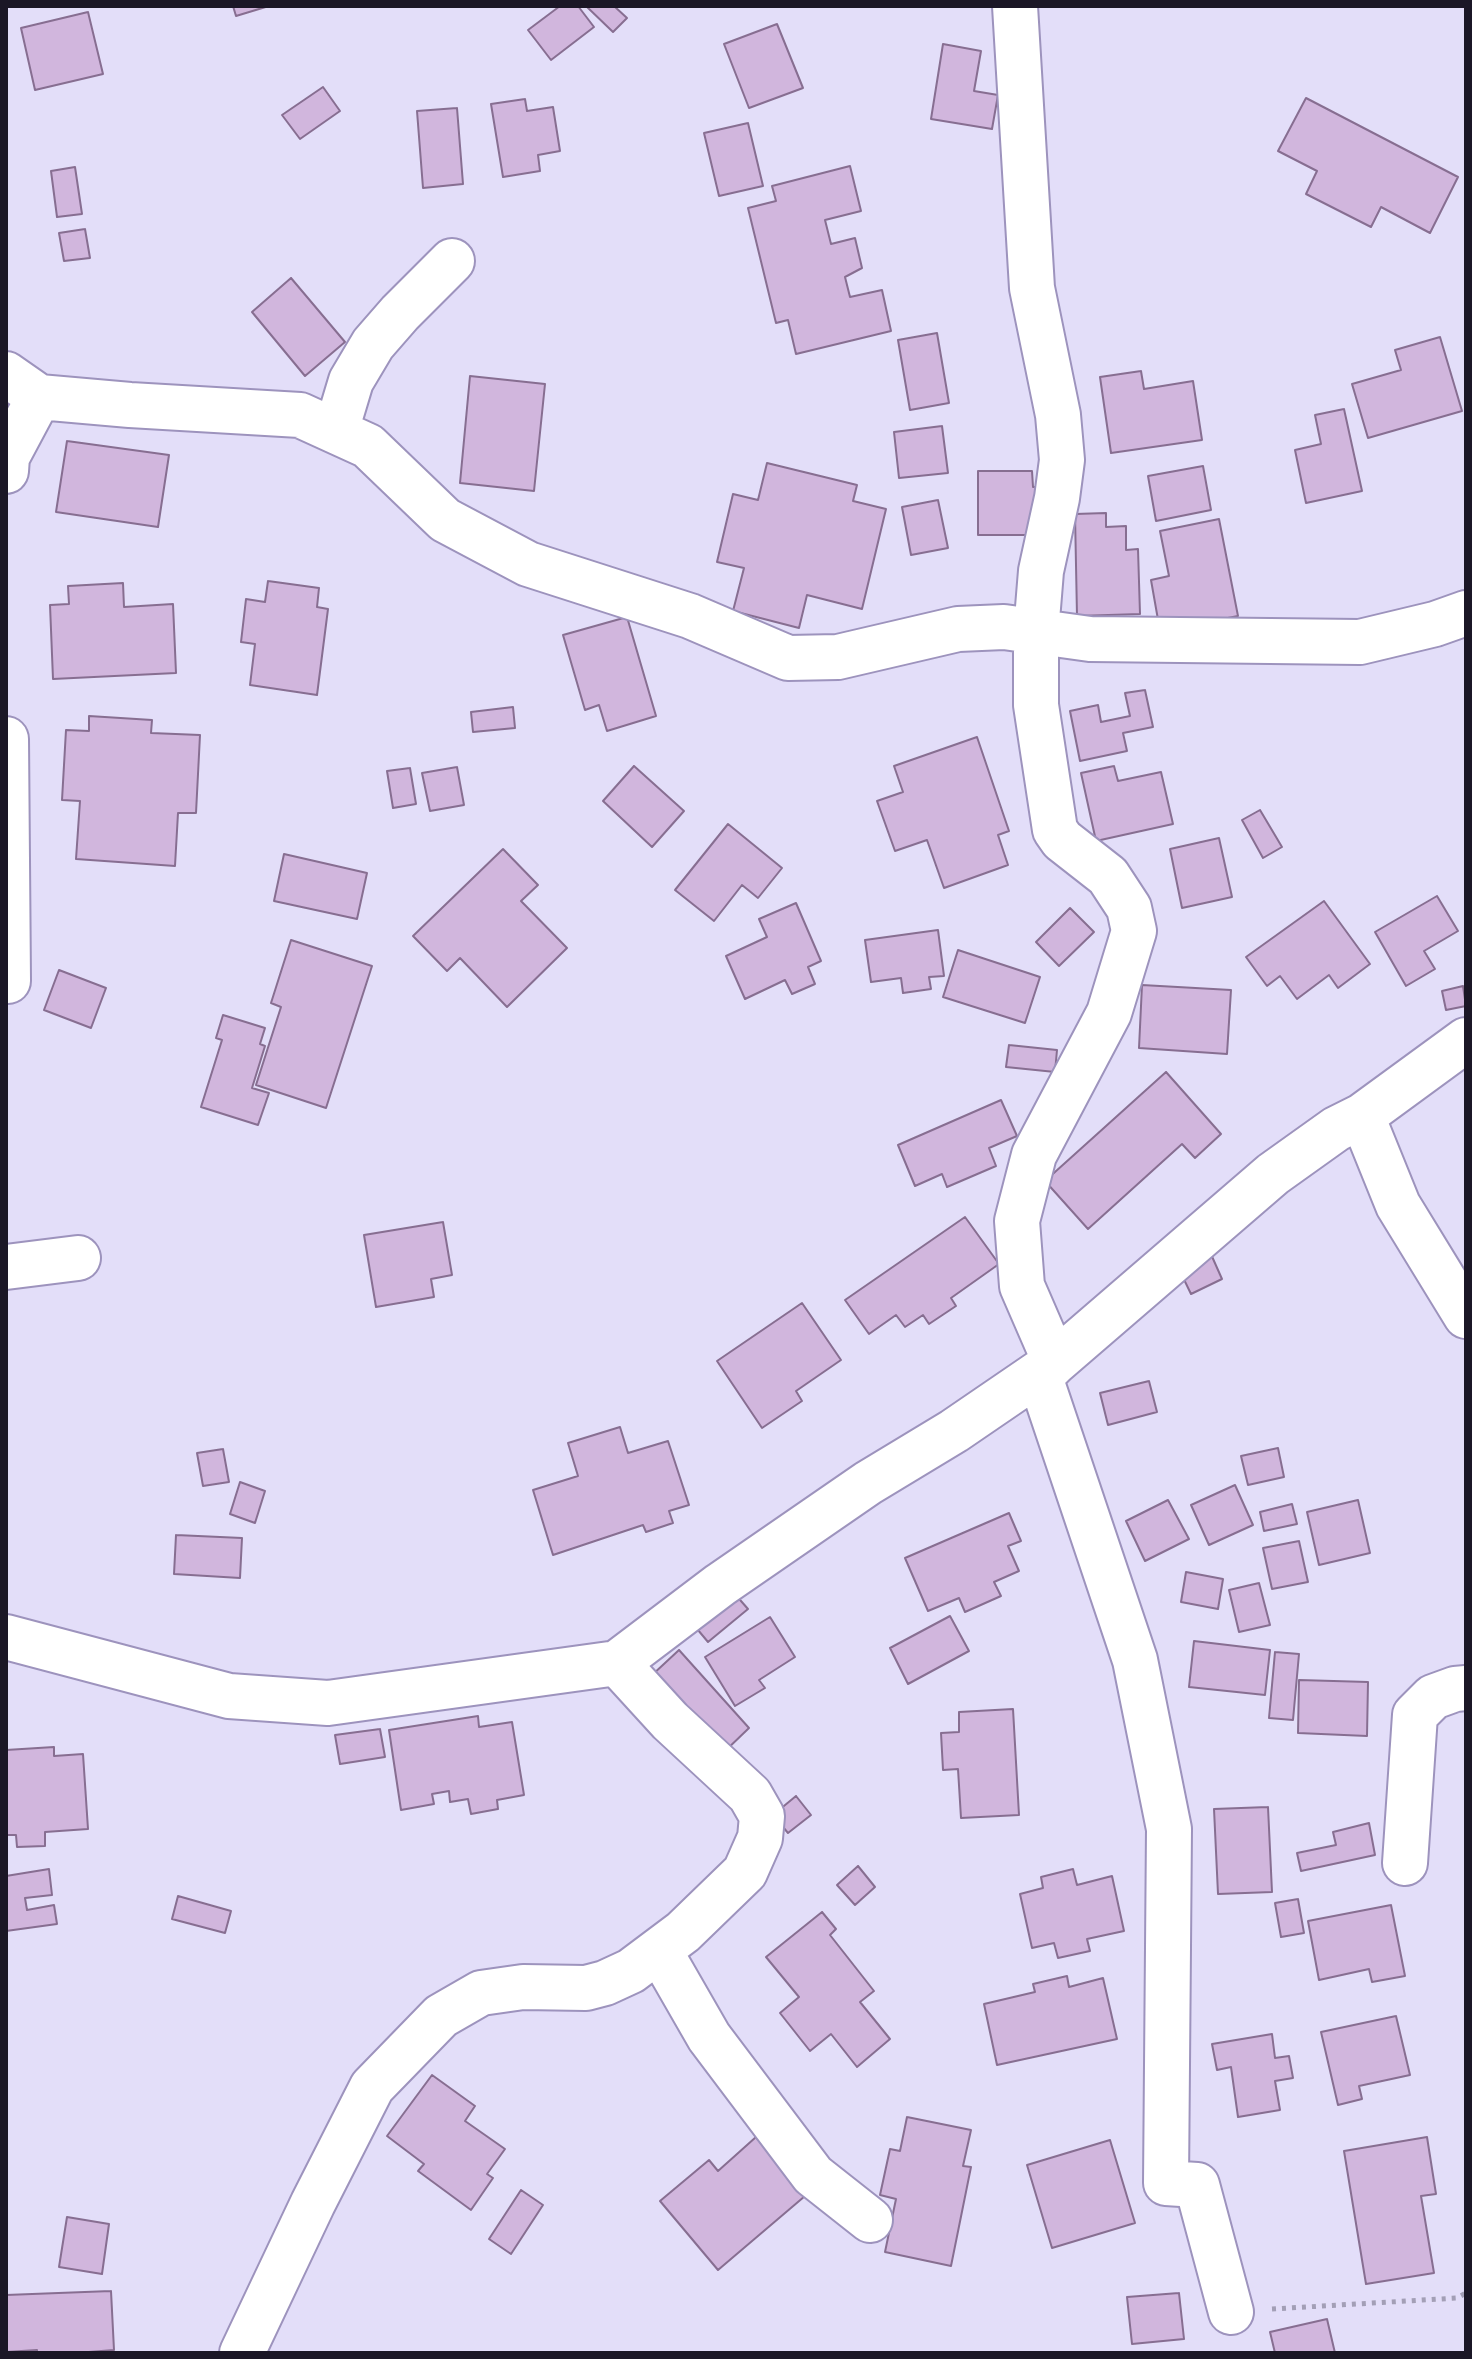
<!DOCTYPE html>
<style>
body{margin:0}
#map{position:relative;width:1472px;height:2359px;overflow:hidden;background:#e3def9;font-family:Bitter,serif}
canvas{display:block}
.frame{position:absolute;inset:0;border:8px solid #1b1726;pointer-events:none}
</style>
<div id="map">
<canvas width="1472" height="2359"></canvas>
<div class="frame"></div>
</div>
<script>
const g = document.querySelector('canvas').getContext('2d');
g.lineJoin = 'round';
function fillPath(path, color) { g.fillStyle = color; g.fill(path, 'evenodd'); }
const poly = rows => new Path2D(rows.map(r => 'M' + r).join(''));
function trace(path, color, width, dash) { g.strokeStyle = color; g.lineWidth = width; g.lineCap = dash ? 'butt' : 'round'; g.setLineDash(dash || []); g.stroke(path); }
const building = poly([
 [233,6,269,6,236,16,233,6],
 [560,6,578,6,594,27,551,60,528,30,560,6],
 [586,6,614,6,627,18,613,32,586,6],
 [88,12,103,74,35,90,21,28,88,12],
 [777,24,803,88,749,108,724,44,777,24],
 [943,44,981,51,974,91,998,95,992,129,931,119,943,44],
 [323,87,340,111,300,139,282,115,323,87],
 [1306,98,1458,177,1430,233,1381,207,1371,227,1306,194,1317,171,1278,151,1306,98],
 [525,99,527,111,553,107,560,151,538,155,540,171,503,177,491,104,525,99],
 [457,108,463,184,423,188,417,111,457,108],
 [748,123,763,186,719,196,704,133,748,123],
 [850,166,861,211,825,220,831,244,855,238,862,268,845,277,850,297,882,290,891,331,796,354,788,320,776,323,748,208,776,201,772,186,850,166],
 [75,167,82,214,57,217,51,171,75,167],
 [85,229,90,258,64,261,59,233,85,229],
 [291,278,345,342,305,376,252,312,291,278],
 [937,333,949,403,910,410,898,340,937,333],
 [1440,337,1462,411,1368,438,1352,384,1401,370,1395,350,1440,337],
 [1141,371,1144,389,1193,381,1202,440,1111,453,1100,377,1141,371],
 [470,376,545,384,534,491,460,483,470,376],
 [1344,409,1362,491,1306,503,1295,450,1321,444,1315,415,1344,409],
 [942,426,948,473,899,478,894,432,942,426],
 [67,441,169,455,158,527,56,512,67,441],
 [767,463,857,485,853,501,886,509,862,609,807,595,799,628,733,611,744,568,717,562,733,494,758,500,767,463],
 [1203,466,1211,510,1156,521,1148,476,1203,466],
 [978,471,1032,471,1033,487,1043,487,1032,535,978,535,978,471],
 [938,500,948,548,911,555,902,507,938,500],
 [1106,513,1106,527,1126,526,1126,550,1138,549,1140,614,1077,616,1075,514,1106,513],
 [1219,519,1238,616,1160,631,1151,580,1169,576,1160,531,1219,519],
 [268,581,319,588,317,607,328,609,317,695,250,685,255,644,241,642,246,599,265,602,268,581],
 [123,583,124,607,173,604,176,673,53,679,50,605,69,604,68,586,123,583],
 [627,617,656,716,607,731,599,705,585,710,563,635,627,617],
 [1145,690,1153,727,1123,733,1127,751,1080,761,1070,711,1098,705,1101,722,1130,716,1125,693,1145,690],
 [513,707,515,728,473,732,471,712,513,707],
 [89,716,152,720,151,733,200,735,196,813,178,813,175,866,76,859,80,801,62,800,66,730,89,731,89,716],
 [977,737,1009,831,998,835,1008,865,944,888,927,840,895,851,877,801,903,792,894,766,977,737],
 [634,766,684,811,652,847,603,801,634,766],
 [1114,766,1118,781,1161,772,1173,824,1096,841,1081,773,1114,766],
 [457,767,464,805,430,811,422,773,457,767],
 [410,768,416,804,393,808,387,771,410,768],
 [1260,810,1282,847,1263,858,1242,820,1260,810],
 [728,824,782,868,758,898,742,885,714,921,675,890,728,824],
 [1219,838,1232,897,1182,908,1170,849,1219,838],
 [503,849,538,885,521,901,567,948,507,1007,460,958,447,971,413,936,503,849],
 [284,854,367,873,357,919,274,901,284,854],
 [1437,896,1458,931,1424,951,1435,969,1406,986,1375,932,1437,896],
 [1324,901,1370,964,1338,988,1329,975,1297,999,1280,976,1267,986,1246,957,1324,901],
 [796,903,821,961,808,967,815,984,792,994,785,980,745,999,726,956,767,937,759,919,796,903],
 [1070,908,1094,932,1059,966,1036,942,1070,908],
 [938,930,944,976,929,977,931,989,903,993,901,978,871,982,865,940,938,930],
 [291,940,372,966,326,1108,256,1085,281,1007,271,1003,291,940],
 [958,950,1040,977,1025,1023,943,997,958,950],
 [59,970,106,988,91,1028,44,1010,59,970],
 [1142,985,1231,990,1227,1054,1139,1048,1142,985],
 [1463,986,1466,1006,1446,1010,1442,991,1463,986],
 [223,1015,265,1028,260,1044,265,1046,252,1088,269,1093,258,1125,201,1107,222,1040,216,1038,223,1015],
 [1009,1045,1057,1050,1055,1072,1006,1067,1009,1045],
 [1166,1072,1221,1134,1195,1158,1182,1144,1088,1229,1045,1181,1166,1072],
 [1001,1100,1017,1136,989,1148,996,1166,947,1187,942,1174,915,1186,898,1145,1001,1100],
 [965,1217,999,1264,951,1298,956,1306,929,1324,923,1315,905,1327,896,1315,869,1334,845,1300,965,1217],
 [443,1222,452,1275,431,1279,434,1297,376,1307,364,1235,443,1222],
 [1210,1252,1222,1279,1191,1294,1178,1267,1210,1252],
 [802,1303,841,1360,796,1391,802,1401,762,1428,717,1361,802,1303],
 [1149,1381,1157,1412,1108,1425,1100,1393,1149,1381],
 [620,1427,628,1453,668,1441,689,1505,669,1511,673,1523,646,1532,643,1525,553,1555,533,1490,578,1476,568,1443,620,1427],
 [1278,1448,1284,1477,1248,1485,1241,1456,1278,1448],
 [223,1449,229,1482,203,1486,197,1453,223,1449],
 [240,1482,265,1491,255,1523,230,1514,240,1482],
 [1235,1485,1253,1525,1209,1545,1191,1505,1235,1485],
 [1168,1500,1189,1539,1145,1561,1126,1521,1168,1500],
 [1358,1500,1370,1553,1319,1565,1307,1512,1358,1500],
 [1292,1504,1297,1524,1264,1531,1260,1512,1292,1504],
 [1009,1513,1021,1541,1008,1546,1019,1571,994,1582,1001,1596,965,1612,959,1598,928,1611,905,1558,1009,1513],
 [176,1535,242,1538,240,1578,174,1574,176,1535],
 [1299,1541,1308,1582,1272,1589,1263,1548,1299,1541],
 [1186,1572,1223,1579,1218,1609,1181,1602,1186,1572],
 [1259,1583,1270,1625,1239,1632,1229,1590,1259,1583],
 [727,1585,748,1609,708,1642,688,1618,727,1585],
 [950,1616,969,1651,908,1684,890,1648,950,1616],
 [770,1617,795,1657,759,1680,765,1688,735,1706,705,1657,770,1617],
 [1194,1641,1270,1650,1265,1695,1189,1687,1194,1641],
 [679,1650,749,1728,722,1754,651,1676,679,1650],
 [1275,1652,1299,1654,1293,1720,1269,1718,1275,1652],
 [1299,1680,1368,1682,1367,1736,1298,1733,1299,1680],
 [1013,1709,1019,1815,961,1818,958,1769,943,1770,941,1733,959,1732,959,1712,1013,1709],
 [478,1716,479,1727,512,1722,524,1795,497,1800,498,1809,471,1814,468,1799,450,1802,449,1791,432,1794,434,1804,401,1810,389,1730,478,1716],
 [380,1729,385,1757,340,1764,335,1735,380,1729],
 [54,1747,54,1756,83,1754,88,1829,45,1832,45,1846,17,1847,16,1835,6,1835,6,1750,54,1747],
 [796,1796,811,1815,788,1833,773,1815,796,1796],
 [1268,1807,1272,1892,1218,1894,1214,1809,1268,1807],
 [1369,1823,1375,1855,1301,1871,1297,1853,1336,1845,1333,1832,1369,1823],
 [858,1866,875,1887,855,1905,837,1885,858,1866],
 [49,1869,52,1895,25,1898,27,1910,54,1905,57,1924,6,1931,6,1876,49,1869],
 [1073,1869,1077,1885,1112,1876,1124,1931,1087,1939,1090,1951,1058,1958,1054,1943,1032,1948,1020,1894,1043,1888,1041,1877,1073,1869],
 [178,1896,231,1911,225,1933,172,1919,178,1896],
 [1298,1899,1304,1933,1281,1937,1275,1903,1298,1899],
 [1391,1905,1405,1976,1372,1982,1369,1969,1319,1980,1308,1921,1391,1905],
 [822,1912,836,1929,830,1935,874,1991,860,2002,890,2039,857,2067,831,2034,810,2051,780,2013,799,1997,766,1957,822,1912],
 [1067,1976,1069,1987,1103,1978,1117,2039,997,2065,984,2004,1035,1992,1033,1984,1067,1976],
 [1396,2016,1410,2075,1359,2086,1362,2099,1338,2105,1321,2032,1396,2016],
 [1272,2034,1275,2058,1289,2056,1293,2078,1275,2081,1280,2110,1238,2117,1231,2067,1217,2070,1212,2044,1272,2034],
 [432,2075,475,2106,465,2121,505,2149,487,2174,493,2178,471,2210,418,2171,424,2164,387,2136,432,2075],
 [907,2117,971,2130,963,2166,971,2167,951,2266,885,2252,896,2199,880,2195,890,2149,900,2151,907,2117],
 [756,2137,805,2196,718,2270,660,2201,709,2160,718,2171,756,2137],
 [1427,2137,1436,2194,1421,2196,1434,2273,1366,2284,1344,2151,1427,2137],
 [1110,2140,1135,2223,1052,2248,1027,2165,1110,2140],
 [521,2190,543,2205,511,2254,489,2239,521,2190],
 [67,2217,109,2224,102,2274,59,2267,67,2217],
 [111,2291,114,2350,76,2353,37,2353,37,2350,6,2352,6,2295,111,2291],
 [1179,2293,1184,2339,1132,2344,1127,2297,1179,2293],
 [1327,2319,1335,2353,1275,2353,1270,2332,1327,2319]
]);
const path = poly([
 [1272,2309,1457,2298,1466,2293]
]);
const minor = poly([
 [1015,6,1032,288,1058,415,1062,460,1057,498,1041,571,1036,632,1036,705,1055,830,1062,840,1108,876,1129,908,1134,931,1109,1013,1034,1155,1017,1221,1022,1286,1055,1362,1040,1377,1135,1660,1169,1829,1166,2183,1197,2185,1231,2312],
 [6,374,39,397,130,405,300,415,368,446,445,520,528,564,690,616,788,658,838,657,958,629,1004,627,1090,639,1360,642,1435,624,1466,613],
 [336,431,351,381,373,344,400,313,452,261],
 [6,471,7,457,39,397],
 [6,739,8,981],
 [1362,1116,1398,1205,1466,1316],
 [6,1267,78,1258],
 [6,1637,229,1696,328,1703,617,1663],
 [1405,1863,1415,1715,1433,1697,1455,1689,1466,1688],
 [659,1950,709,2037,813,2175,870,2220],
 [242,2353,313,2203,372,2087,441,2016,481,1993,523,1987,586,1988,605,1983,631,1971,683,1932,745,1872,760,1838,762,1816,750,1795,670,1721,617,1663,720,1585,868,1483,954,1431,1055,1362,1273,1174,1336,1129,1362,1116,1466,1040]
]);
fillPath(building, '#d1b6dd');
trace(building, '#876e91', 2);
trace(minor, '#9d93bd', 48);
trace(path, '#a39fb6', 5, [4, 6]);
trace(minor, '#fff', 44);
</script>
